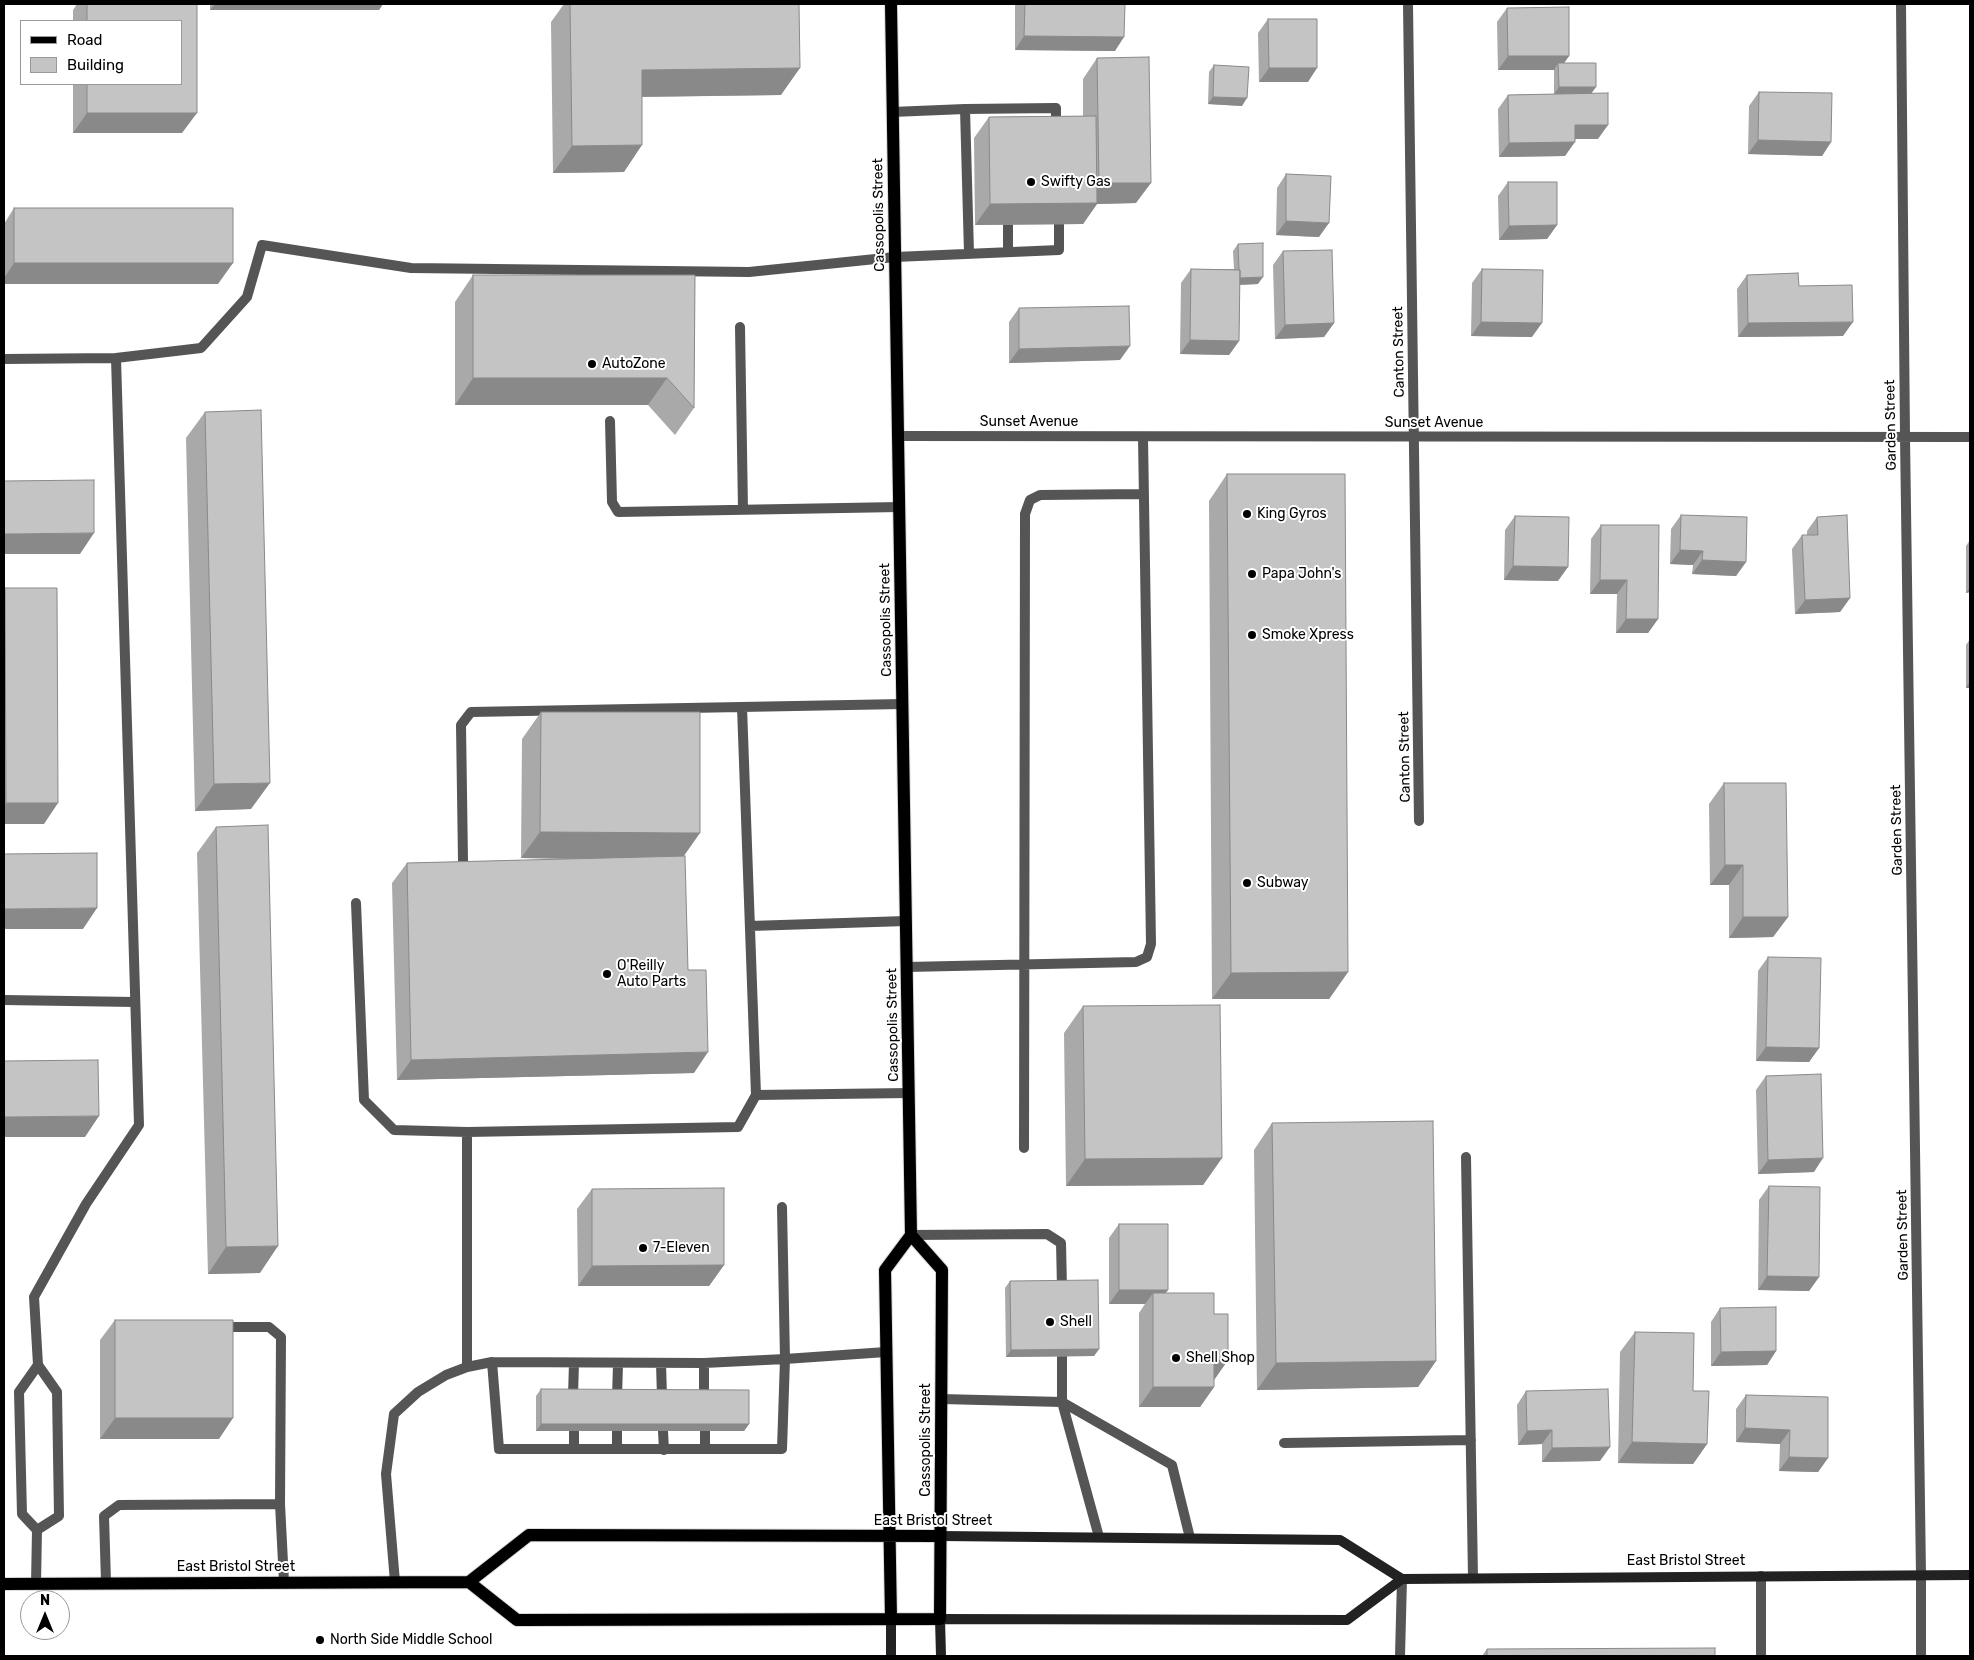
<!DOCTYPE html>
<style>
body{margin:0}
#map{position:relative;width:1974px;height:1660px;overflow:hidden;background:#fff;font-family:Rubik,sans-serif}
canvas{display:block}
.frame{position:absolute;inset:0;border:5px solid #000;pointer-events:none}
.legend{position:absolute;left:20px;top:20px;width:162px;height:65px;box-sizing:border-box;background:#fff;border:1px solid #999;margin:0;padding:6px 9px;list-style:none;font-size:15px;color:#000}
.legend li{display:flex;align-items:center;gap:10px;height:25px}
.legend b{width:25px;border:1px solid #999}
.north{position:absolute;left:20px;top:1590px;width:50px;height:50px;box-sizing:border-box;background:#fff;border:1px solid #999;border-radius:50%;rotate:0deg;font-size:14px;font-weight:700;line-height:20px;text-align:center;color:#000}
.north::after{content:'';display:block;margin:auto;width:18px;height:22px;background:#000;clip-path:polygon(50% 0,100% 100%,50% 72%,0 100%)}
</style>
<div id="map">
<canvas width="1974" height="1660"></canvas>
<div class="frame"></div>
<ul class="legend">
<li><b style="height:6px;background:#000"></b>Road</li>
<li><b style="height:14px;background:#c4c4c4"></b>Building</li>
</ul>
<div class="north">N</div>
</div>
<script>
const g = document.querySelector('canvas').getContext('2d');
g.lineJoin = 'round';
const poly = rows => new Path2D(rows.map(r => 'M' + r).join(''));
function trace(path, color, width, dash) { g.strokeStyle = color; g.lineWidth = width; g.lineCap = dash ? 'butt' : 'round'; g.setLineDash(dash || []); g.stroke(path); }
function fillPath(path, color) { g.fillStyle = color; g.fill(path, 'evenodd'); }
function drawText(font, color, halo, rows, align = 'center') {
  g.font = font + ' Rubik,sans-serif'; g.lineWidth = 4; g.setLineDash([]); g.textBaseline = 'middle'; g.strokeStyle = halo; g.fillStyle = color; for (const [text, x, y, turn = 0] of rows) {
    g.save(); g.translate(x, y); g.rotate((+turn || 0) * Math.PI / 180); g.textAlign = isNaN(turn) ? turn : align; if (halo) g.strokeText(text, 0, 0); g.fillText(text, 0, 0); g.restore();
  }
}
const lane = poly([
 [965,109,969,253],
 [892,112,965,109,1056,108,1056,128],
 [1008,225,1008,252],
 [740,327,743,510],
 [116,358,201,348,247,297,262,245,411,268,749,272,895,257,1059,250,1059,224],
 [4,359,116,358,139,1125,86,1204,34,1297,38,1365],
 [610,421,612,502,618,512,899,507],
 [463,861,461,725,471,712,903,704],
 [356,903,364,1100,394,1130,467,1132,738,1127,756,1095,742,707],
 [750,926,906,921],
 [907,967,1136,962,1147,957,1151,944,1143,437],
 [4,1000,135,1002],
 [756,1095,909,1093],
 [1024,1148,1025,514,1030,500,1040,495,1144,494],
 [1466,1157,1473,1578],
 [911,1235,1047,1234,1061,1243,1062,1288],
 [1062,1356,1062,1402,1099,1537],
 [492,1362,499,1449,782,1449,785,1359,886,1352],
 [661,1363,662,1397],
 [704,1363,704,1397],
 [467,1367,467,1132],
 [573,1396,574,1363],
 [617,1397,618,1364],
 [941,1399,1062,1402,1172,1465,1190,1538],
 [574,1431,574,1448],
 [663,1431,664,1450],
 [705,1431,705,1449],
 [1284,1443,1471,1440],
 [617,1448,617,1431],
 [280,1504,284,1582],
 [1761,1576,1761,1656],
 [106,1582,104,1516,119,1505,280,1504,281,1337,269,1327,221,1327],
 [395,1582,386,1474,394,1414,418,1392,446,1375,467,1367,492,1362,704,1363,785,1359,782,1207],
 [36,1584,37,1530,22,1514,19,1392,38,1365,57,1392,59,1516,37,1530],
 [1400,1656,1402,1579]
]);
const street = poly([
 [1408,4,1419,821],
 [1901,4,1905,437,1921,1575,1921,1656],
 [898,436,1970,437]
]);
const secondary = poly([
 [940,1536,1340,1540,1402,1579,1970,1575],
 [891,1619,891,1656],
 [941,1656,940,1619,1347,1620,1402,1579]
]);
const primary = poly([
 [469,1582,517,1620,940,1619,942,1270,911,1235],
 [4,1584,469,1582,529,1535,940,1536],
 [891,1619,885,1270,911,1235,891,4]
]);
const wall = poly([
 [77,4,197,4,182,133,73,133,73,84,181,84,181,21,73,21,73,10],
 [210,4,383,4,379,10,210,10],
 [564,4,799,4,781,95,642,97,624,172,553,173,551,22],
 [1015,4,1125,4,1115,51,1015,50],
 [1507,8,1569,56,1564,63,1591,94,1598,139,1575,139,1565,156,1499,157,1498,109,1508,95,1554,94,1554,70,1498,70,1497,22],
 [1268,19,1308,82,1259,82,1258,33],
 [1097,58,1136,203,1097,204,1083,224,975,225,974,138,989,117,1083,116,1083,79],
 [1214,65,1242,106,1208,104,1209,72],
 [1759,92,1831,142,1822,156,1748,154,1749,106],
 [1286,174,1319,237,1276,235,1277,188],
 [1508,182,1557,225,1547,239,1499,240,1498,196],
 [14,208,218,284,4,284,4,224],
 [1238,244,1258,284,1240,285,1239,341,1229,355,1180,354,1181,283,1191,269,1234,269,1233,251],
 [1283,251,1334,323,1324,337,1275,339,1273,265],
 [1482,269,1532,337,1471,336,1472,283],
 [473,275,695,275,694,408,675,435,648,405,455,405,455,302],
 [1747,275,1799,286,1843,336,1738,337,1737,289],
 [1019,308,1120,360,1009,363,1009,322],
 [205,412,251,809,195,811,186,438],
 [1227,474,1348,972,1329,999,1212,999,1209,501],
 [1681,515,1746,562,1736,576,1692,574,1693,565,1670,564,1671,529],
 [1515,516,1558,581,1504,580,1505,530],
 [1817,517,1850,598,1840,612,1795,614,1792,549,1802,535,1807,535,1807,531],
 [1601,525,1658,619,1648,633,1616,633,1617,594,1590,594,1591,539],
 [1970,540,1970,592,1966,593,1966,546],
 [5,588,44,824,4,824,4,589],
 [1970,639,1970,688,1966,688,1966,645],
 [541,712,684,856,688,970,694,1073,397,1080,392,883,407,863,571,859,521,858,522,739],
 [1724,783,1788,917,1773,937,1729,938,1729,885,1710,885,1709,804],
 [216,827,260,1273,208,1274,197,853],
 [1768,957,1819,1048,1809,1062,1756,1061,1758,971],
 [1083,1006,1222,1158,1203,1185,1066,1186,1064,1033],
 [1766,1076,1814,1172,1758,1174,1756,1090],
 [1272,1123,1436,1361,1418,1387,1257,1390,1254,1150],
 [1769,1186,1819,1277,1809,1291,1758,1290,1759,1200],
 [592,1189,724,1265,709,1286,578,1286,577,1209],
 [1119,1224,1166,1293,1214,1314,1228,1360,1214,1380,1214,1387,1200,1407,1139,1407,1139,1313,1145,1304,1109,1304,1109,1238],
 [1010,1281,1099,1349,1094,1356,1006,1357,1005,1288],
 [1720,1308,1776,1351,1767,1365,1711,1366,1711,1322],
 [115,1320,219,1439,100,1439,100,1340],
 [1635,1332,1693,1391,1707,1444,1693,1464,1618,1463,1620,1352],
 [541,1389,749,1424,744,1431,536,1431,536,1396],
 [1526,1391,1600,1461,1542,1462,1542,1444,1518,1445,1517,1405],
 [1746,1395,1828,1458,1818,1472,1779,1471,1780,1444,1736,1442,1736,1409],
 [1487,1649,1715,1656,1482,1656]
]);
const shadedWall = poly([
 [215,4,383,4,379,10,210,10],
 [1024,36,1124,37,1115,51,1015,50],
 [1508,56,1569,56,1559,70,1558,63,1554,70,1498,70],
 [800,68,781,95,623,97,642,70],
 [1269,68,1317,68,1308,82,1259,82],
 [1559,87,1596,87,1591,94,1554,94],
 [1213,97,1247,98,1242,106,1208,104],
 [87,113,197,113,182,133,73,133],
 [1575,125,1608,125,1598,139,1565,139],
 [1758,140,1831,142,1822,156,1748,154],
 [1575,142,1565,156,1499,157,1509,143],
 [642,145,624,172,553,173,572,146],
 [1099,183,1151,183,1136,203,1097,204,1083,224,975,225,990,204,1085,203],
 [1286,221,1329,223,1319,237,1276,235],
 [1557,225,1547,239,1499,240,1509,226],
 [14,263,233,263,218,284,4,284,4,278],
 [1263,277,1258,284,1234,285,1239,278],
 [1481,322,1542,323,1532,337,1471,336],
 [1853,322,1843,336,1738,337,1748,323],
 [1334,323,1324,337,1275,339,1285,325],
 [1190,340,1239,341,1229,355,1180,354],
 [1130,346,1120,360,1009,363,1019,349],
 [473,378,667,378,648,405,455,405],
 [94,533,80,554,4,554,4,534],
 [1680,550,1703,551,1693,565,1670,564],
 [1702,560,1746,562,1736,576,1692,574],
 [1513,566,1568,567,1558,581,1504,580],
 [1600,580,1627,580,1617,594,1590,594],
 [1970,587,1970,592,1966,593],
 [1850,598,1840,612,1795,614,1805,600],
 [1626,619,1658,619,1648,633,1616,633],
 [1970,681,1970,688,1966,688],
 [270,783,251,809,195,811,214,784],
 [6,803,58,803,44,824,4,824,4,806],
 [540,832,700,833,681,860,521,858],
 [1725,865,1743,865,1729,885,1710,885],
 [97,908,83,929,4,929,4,909],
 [1743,917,1788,917,1773,937,1729,938],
 [1348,972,1329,999,1212,999,1231,973],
 [1766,1047,1819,1048,1809,1062,1756,1061],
 [708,1052,694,1073,397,1080,411,1060],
 [99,1116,85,1137,4,1137,4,1117],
 [1222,1158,1203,1185,1066,1186,1085,1159],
 [1823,1158,1814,1172,1758,1174,1768,1160],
 [278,1246,260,1273,208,1274,226,1247],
 [724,1265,709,1286,578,1286,592,1266],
 [1767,1276,1819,1277,1809,1291,1758,1290],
 [1119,1290,1168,1290,1158,1304,1153,1293,1145,1304,1109,1304],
 [1099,1349,1094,1356,1006,1357,1011,1350],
 [1776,1351,1767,1365,1711,1366,1721,1352],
 [1214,1360,1228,1360,1214,1380],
 [1436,1361,1418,1387,1257,1390,1276,1363],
 [1153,1387,1214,1387,1200,1407,1139,1407],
 [115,1418,233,1418,219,1439,100,1439],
 [541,1424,749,1424,744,1431,536,1431],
 [1745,1428,1790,1430,1780,1444,1736,1442],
 [1552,1430,1542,1444,1518,1445,1527,1431],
 [1632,1442,1707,1444,1693,1464,1618,1463],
 [1610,1447,1600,1461,1542,1462,1552,1448],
 [1789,1457,1828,1458,1818,1472,1779,1471]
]);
const building = poly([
 [87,4,197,4,197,113,87,113,87,84,181,84,181,21,87,21,87,4],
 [570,4,799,4,800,68,642,70,642,145,572,146,570,4],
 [1025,4,1125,4,1124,37,1024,36,1025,4],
 [1569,7,1569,56,1508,56,1507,8,1569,7],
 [1268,19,1317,19,1317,68,1269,68,1268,19],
 [1149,57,1151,183,1099,183,1097,58,1149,57],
 [1558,63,1596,63,1596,87,1559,87,1558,63],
 [1214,65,1249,67,1247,98,1213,97,1214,65],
 [1759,92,1832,93,1831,142,1758,140,1759,92],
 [1608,93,1608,125,1575,125,1575,142,1509,143,1508,95,1608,93],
 [1096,116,1097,203,990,204,989,117,1096,116],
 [1286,174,1331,176,1329,223,1286,221,1286,174],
 [1508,182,1557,182,1557,225,1509,226,1508,182],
 [14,208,233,208,233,263,14,263,14,208],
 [1263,243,1263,277,1240,278,1240,270,1239,270,1238,244,1263,243],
 [1332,250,1334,323,1285,325,1283,251,1332,250],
 [1191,269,1240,270,1239,341,1190,340,1191,269],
 [1482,269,1543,270,1542,323,1481,322,1482,269],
 [1798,273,1799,286,1852,285,1853,322,1748,323,1747,275,1798,273],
 [473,275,695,275,694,408,667,378,473,378,473,275],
 [1129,306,1130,346,1019,349,1019,308,1129,306],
 [261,410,270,783,214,784,205,412,261,410],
 [1227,474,1345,474,1348,972,1231,973,1227,474],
 [94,480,94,533,4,534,4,481,94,480],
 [1681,515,1747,517,1746,562,1702,560,1703,551,1680,550,1681,515],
 [1847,515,1850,598,1805,600,1802,535,1818,535,1817,517,1847,515],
 [1515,516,1569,517,1568,567,1513,566,1515,516],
 [1601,525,1659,525,1658,619,1626,619,1627,580,1600,580,1601,525],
 [5,588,57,588,58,803,6,803,5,588],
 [541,712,700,712,700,833,540,832,541,712],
 [1724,783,1786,783,1788,917,1743,917,1743,865,1725,865,1724,783],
 [268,825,278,1246,226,1247,216,827,268,825],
 [97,853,97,908,4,909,4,854,97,853],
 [685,856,688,970,706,970,708,1052,411,1060,407,863,685,856],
 [1768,957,1821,958,1819,1048,1766,1047,1768,957],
 [1220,1005,1222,1158,1085,1159,1083,1006,1220,1005],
 [98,1060,99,1116,4,1117,4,1061,98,1060],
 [1821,1074,1823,1158,1768,1160,1766,1076,1821,1074],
 [1433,1121,1436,1361,1276,1363,1272,1123,1433,1121],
 [1769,1186,1820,1187,1819,1277,1767,1276,1769,1186],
 [724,1188,724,1265,592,1266,592,1189,724,1188],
 [1119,1224,1168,1224,1168,1290,1119,1290,1119,1224],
 [1098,1280,1099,1349,1011,1350,1010,1281,1098,1280],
 [1153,1293,1214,1293,1214,1314,1228,1314,1228,1360,1214,1360,1214,1387,1153,1387,1153,1293],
 [1776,1307,1776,1351,1721,1352,1720,1308,1776,1307],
 [115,1320,233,1320,233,1418,115,1418,115,1320],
 [1635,1332,1694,1333,1693,1391,1709,1391,1707,1444,1632,1442,1635,1332],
 [541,1389,749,1390,749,1424,541,1424,541,1389],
 [1608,1389,1610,1447,1552,1448,1552,1430,1527,1431,1526,1391,1608,1389],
 [1746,1395,1828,1397,1828,1458,1789,1457,1790,1430,1745,1428,1746,1395],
 [1715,1648,1715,1656,1487,1656,1487,1649,1715,1648]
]);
const markers = [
 [1031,182,5,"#000"],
 [592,364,5,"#000"],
 [1247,514,5,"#000"],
 [1252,574,5,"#000"],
 [1252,635,5,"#000"],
 [1247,883,5,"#000"],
 [607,974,5,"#000"],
 [643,1248,5,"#000"],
 [1050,1322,5,"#000"],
 [1176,1358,5,"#000"],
 [320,1640,5,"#000"]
];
const poiNames = [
 ["Swifty Gas",1041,182],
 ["AutoZone",602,364],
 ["King Gyros",1257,514],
 ["Papa John's",1262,574],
 ["Smoke Xpress",1262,635],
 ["Subway",1257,883],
 ["O'Reilly",617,966],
 ["Auto Parts",617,982],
 ["7-Eleven",653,1248],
 ["Shell",1060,1322],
 ["Shell Shop",1186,1358],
 ["North Side Middle School",330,1640]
];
const streetNames = [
 ["Cassopolis Street",879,215,-91],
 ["Canton Street",1399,352,-91],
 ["Sunset Avenue",1029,422],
 ["Sunset Avenue",1434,423],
 ["Garden Street",1891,425,-91],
 ["Cassopolis Street",886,620,-91],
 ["Canton Street",1405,757,-91],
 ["Garden Street",1897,830,-91],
 ["Cassopolis Street",893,1025,-91],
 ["Garden Street",1903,1235,-91],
 ["Cassopolis Street",926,1440,-90],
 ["East Bristol Street",933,1521],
 ["East Bristol Street",1686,1561],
 ["East Bristol Street",236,1567]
];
trace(primary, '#dbdbdb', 14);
trace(lane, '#555', 10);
trace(street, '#555', 10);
trace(secondary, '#222', 10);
trace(primary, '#000', 12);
fillPath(wall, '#a9a9a9');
fillPath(shadedWall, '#898989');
fillPath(building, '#c4c4c4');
trace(building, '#898989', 1);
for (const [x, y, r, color] of markers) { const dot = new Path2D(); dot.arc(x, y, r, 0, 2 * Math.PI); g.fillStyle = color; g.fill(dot); trace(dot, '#fff', 2); }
drawText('14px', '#000', '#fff', poiNames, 'left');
drawText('14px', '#000', '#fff', streetNames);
</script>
